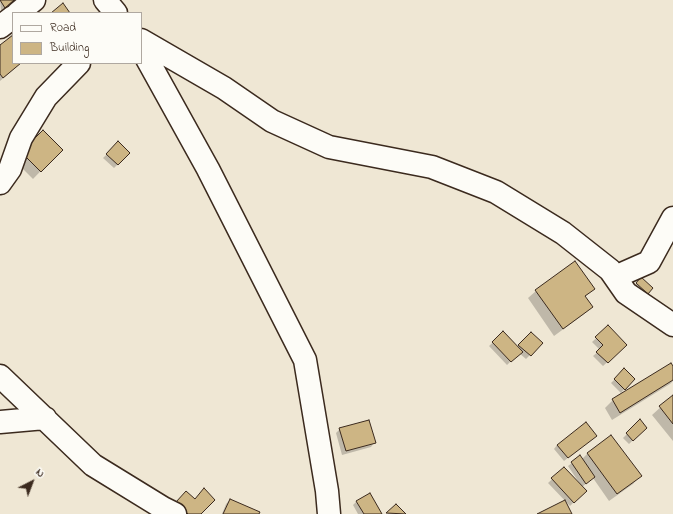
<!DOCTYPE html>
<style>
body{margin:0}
#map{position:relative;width:673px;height:514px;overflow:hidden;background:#efe7d4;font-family:"Indie Flower",sans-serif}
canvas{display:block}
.legend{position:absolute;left:12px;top:12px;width:130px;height:52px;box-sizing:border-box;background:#fdfcf7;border:1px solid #afa8a0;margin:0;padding:5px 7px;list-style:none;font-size:12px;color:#3b2a1e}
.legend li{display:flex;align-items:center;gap:8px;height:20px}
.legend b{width:20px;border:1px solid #afa8a0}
.north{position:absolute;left:12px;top:462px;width:40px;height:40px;-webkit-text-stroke:3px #fdfcf7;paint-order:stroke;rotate:42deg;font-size:11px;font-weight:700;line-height:16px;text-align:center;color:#3b2a1e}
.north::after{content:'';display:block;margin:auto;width:14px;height:18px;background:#3b2a1e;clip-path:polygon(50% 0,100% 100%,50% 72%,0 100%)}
</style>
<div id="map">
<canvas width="673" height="514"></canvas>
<ul class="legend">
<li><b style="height:5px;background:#fdfcf7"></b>Road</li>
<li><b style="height:11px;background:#cdb584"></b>Building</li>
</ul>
<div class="north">N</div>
</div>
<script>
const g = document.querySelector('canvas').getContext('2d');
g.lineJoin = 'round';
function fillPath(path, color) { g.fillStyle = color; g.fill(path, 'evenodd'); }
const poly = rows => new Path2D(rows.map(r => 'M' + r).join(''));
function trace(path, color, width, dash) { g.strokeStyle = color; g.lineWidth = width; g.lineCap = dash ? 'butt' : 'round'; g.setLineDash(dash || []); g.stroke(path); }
const shadow = poly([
 [0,0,13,0,1,11],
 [13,33,13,63,21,63,0,81,0,46,8,41,7,39],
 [43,132,61,150,33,179,14,160],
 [118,143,129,153,114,168,103,158],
 [641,278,652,288,643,297,633,287],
 [593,289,585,297,591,307,584,314,554,336,528,298,536,291],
 [608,327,626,345,603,366,593,356,600,350,592,342],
 [503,333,517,347,527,337,542,343,526,359,519,353,507,365,489,346],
 [673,368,673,381,670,384,612,420,605,408,613,400],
 [624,370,633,379,621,393,611,383],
 [673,396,673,441,652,415],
 [640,421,646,428,629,444,623,438],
 [340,429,374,443,371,447,342,455,336,433],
 [591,439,564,461,554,449,557,445],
 [588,453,640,476,633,484,609,501,593,478,582,487,581,495,570,506,548,483,564,468,579,485,580,484,568,466,572,463,582,459],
 [230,500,258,514,222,514,226,504],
 [357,501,380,514,358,514,353,505],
 [396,505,405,514,387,514]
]);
const building = poly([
 [0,0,14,0,5,8,0,0],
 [63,3,70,13,51,13,63,3],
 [13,35,13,63,21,63,3,78,0,74,0,45,13,35],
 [43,130,63,150,41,172,21,152,43,130],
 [118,141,130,153,118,165,106,154,118,141],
 [575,261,595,289,585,296,593,307,563,329,535,290,575,261],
 [641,277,653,288,648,294,636,283,641,277],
 [608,325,627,345,608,363,596,352,603,345,595,337,608,325],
 [503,331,523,352,511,362,492,342,503,331],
 [531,332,543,343,531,356,518,345,531,332],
 [671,363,673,366,673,380,620,413,612,399,671,363],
 [624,368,635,379,625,390,614,379,624,368],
 [673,395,673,424,659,406,673,395],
 [640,419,647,428,633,441,626,433,640,419],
 [369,420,376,443,346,451,339,428,369,420],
 [586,422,597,436,568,458,557,445,586,422],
 [611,435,642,476,617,494,587,453,611,435],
 [580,455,595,477,586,484,571,462,580,455],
 [564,467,587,491,574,503,551,478,564,467],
 [204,488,215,500,201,514,188,514,176,502,186,491,195,499,204,488],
 [370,493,382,514,364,514,356,501,370,493],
 [230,499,260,512,259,514,223,514,230,499],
 [565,500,572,514,537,514,565,500],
 [396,504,406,514,386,513,396,504]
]);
const minor = poly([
 [105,0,116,13],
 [18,13,34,0],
 [0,27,13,17],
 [141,40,224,88,272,121,329,147,432,167,496,192,563,233,610,270,626,293,673,325],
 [141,48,208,169,305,360,327,491,329,514],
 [0,183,10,169,21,138,46,97,79,63],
 [615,277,649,262,673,218],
 [0,376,93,465,163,508,175,514],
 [0,422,45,418]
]);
fillPath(shadow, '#0003');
fillPath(building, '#cdb584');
trace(building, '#3b2a1e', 1);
trace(minor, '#3b2a1e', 25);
trace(minor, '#fdfcf7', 22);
</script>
